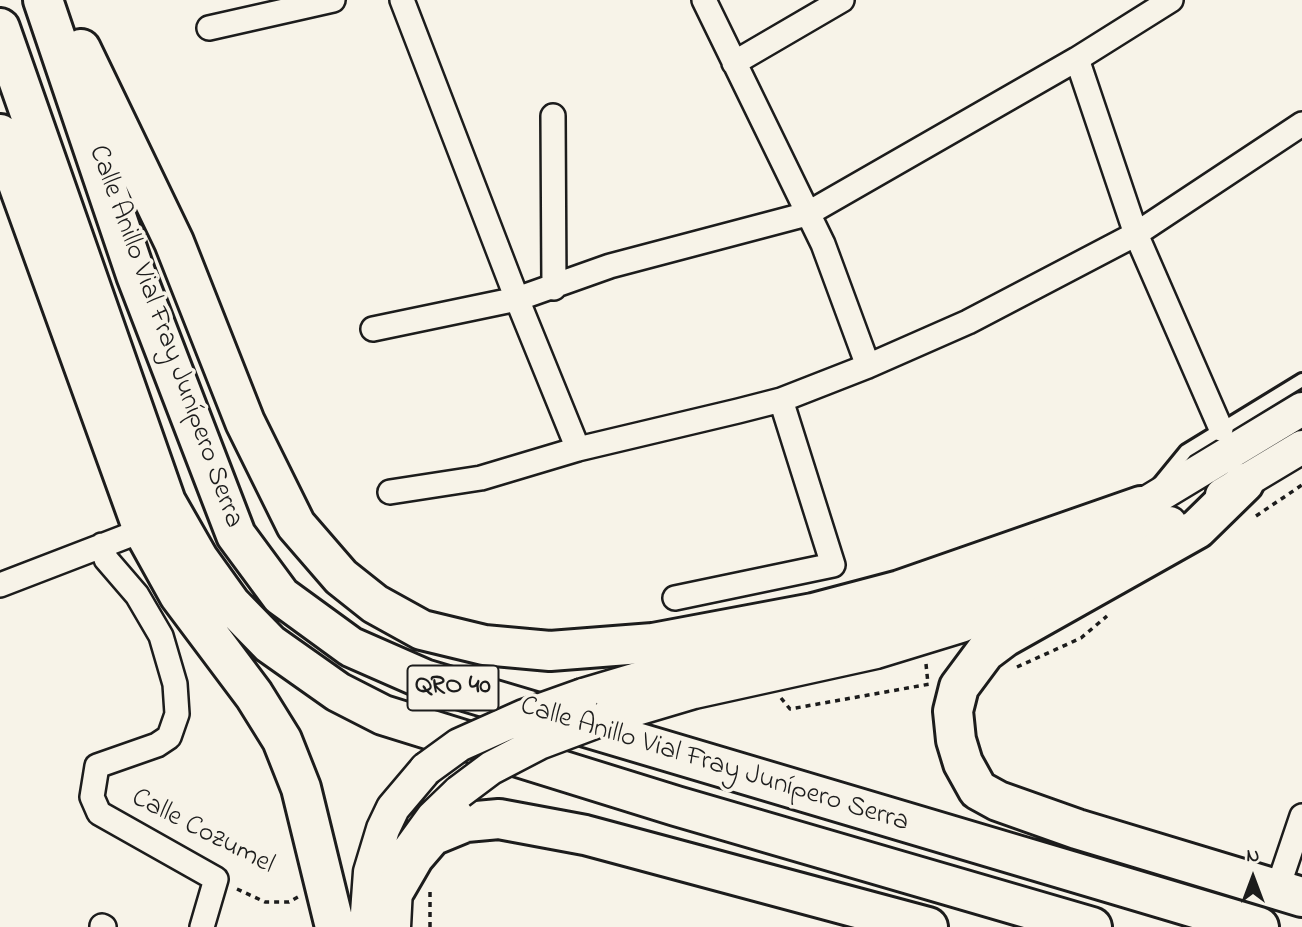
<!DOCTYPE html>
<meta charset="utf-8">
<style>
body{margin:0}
#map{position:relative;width:1302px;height:927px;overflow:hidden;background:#f7f3e8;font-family:"Indie Flower",sans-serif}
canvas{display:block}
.north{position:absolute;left:1218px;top:843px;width:70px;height:70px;-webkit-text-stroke:5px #f7f3e8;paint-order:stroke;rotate:0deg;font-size:19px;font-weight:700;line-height:28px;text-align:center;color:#1c1c1c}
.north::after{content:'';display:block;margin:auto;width:24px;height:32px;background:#1c1c1c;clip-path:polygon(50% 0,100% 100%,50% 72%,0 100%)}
</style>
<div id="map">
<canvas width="1302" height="927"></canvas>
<div class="north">N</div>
</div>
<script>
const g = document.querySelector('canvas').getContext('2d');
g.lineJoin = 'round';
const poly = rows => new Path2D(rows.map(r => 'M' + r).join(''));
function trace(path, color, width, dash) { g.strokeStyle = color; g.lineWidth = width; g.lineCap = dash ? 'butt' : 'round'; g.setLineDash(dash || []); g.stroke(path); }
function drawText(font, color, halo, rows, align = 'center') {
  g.font = font + ' "Indie Flower",sans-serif'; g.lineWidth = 7; g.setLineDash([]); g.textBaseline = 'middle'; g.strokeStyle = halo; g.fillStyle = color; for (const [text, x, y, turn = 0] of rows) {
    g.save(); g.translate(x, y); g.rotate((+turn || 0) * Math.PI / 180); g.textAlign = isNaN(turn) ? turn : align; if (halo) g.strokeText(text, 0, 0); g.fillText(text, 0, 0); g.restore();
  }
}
const path = poly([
 [1256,516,1302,485],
 [926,664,928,684],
 [1017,667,1081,638,1107,616],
 [781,698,790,709,930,684],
 [237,889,265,902,289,902,298,897],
 [430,927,430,891]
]);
const service = poly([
 [1159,484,1186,451,1302,380]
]);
const minor = poly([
 [402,0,517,299,578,449],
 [704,0,823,244,868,366],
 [209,28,333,0],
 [1077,59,1136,234,1221,429],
 [734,63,842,0],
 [553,116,554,288],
 [373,329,517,299,610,266,807,214,1077,59,1171,0],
 [390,492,481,478,578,449,738,411,781,400,868,366,968,322,1136,234,1302,124],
 [102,545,106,559,137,595,161,636,175,684,177,714,169,737,157,745,97,766,92,797,99,813,216,879,202,927],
 [0,585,143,530],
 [675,598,833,565,781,400],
 [1277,890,1302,816],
 [102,926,104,927]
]);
const secondary = poly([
 [1222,495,1302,447],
 [583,695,694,662,870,621,974,592,1033,567,1090,537,1302,409],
 [603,719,694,692,876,652,961,626,1047,590,1170,523],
 [366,927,370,872,383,829,393,808,426,769],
 [394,927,396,888,409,850,433,817,459,792]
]);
const trunk = poly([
 [43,0,136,275,236,535,281,596,351,647,424,679,1259,927],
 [0,28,166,502,198,558,231,604,270,644,338,692,383,715,676,806,1092,927],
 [81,49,174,242,245,422,296,525,341,577,375,604,422,630,484,645,550,651,653,643,813,613,900,590,1141,506],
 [0,134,143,530,179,595,254,695,282,740,301,788,335,927],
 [1244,483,1197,529,1005,637,985,652,959,687,953,711,956,740,963,763,978,790,998,801,1077,829,1302,897],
 [396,888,414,857,432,836,466,822,499,819,585,835,928,927]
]);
const secondaryBridge = poly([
 [426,769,459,745,524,716,583,695],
 [459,792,491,768,539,743,603,719]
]);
const shields = [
 [453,688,91]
];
const shieldNames = [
 ["QRO 40",453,688]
];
const streetNames = [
 ["Calle Anillo Vial Fray Junípero Serra",164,337,70],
 ["Calle Anillo Vial Fray Junípero Serra",714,766,17],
 ["Calle Cozumel",202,833,27]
];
trace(service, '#1c1c1c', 18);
trace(minor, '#1c1c1c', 28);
trace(secondary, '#1c1c1c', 37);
trace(trunk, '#1c1c1c', 44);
trace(path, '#1c1c1c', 3.5, [5, 5]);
trace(service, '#f7f3e8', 12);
trace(minor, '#f7f3e8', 23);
trace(secondary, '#f7f3e8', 32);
trace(trunk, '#f7f3e8', 38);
trace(secondaryBridge, '#1c1c1c', 37, []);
trace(secondaryBridge, '#f7f3e8', 32);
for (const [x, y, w] of shields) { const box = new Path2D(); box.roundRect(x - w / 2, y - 22.5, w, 45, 5); g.fillStyle = '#f7f3e8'; g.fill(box); trace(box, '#1c1c1c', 2); }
drawText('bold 26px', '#1c1c1c', null, shieldNames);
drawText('28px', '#1c1c1c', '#f7f3e8', streetNames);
</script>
